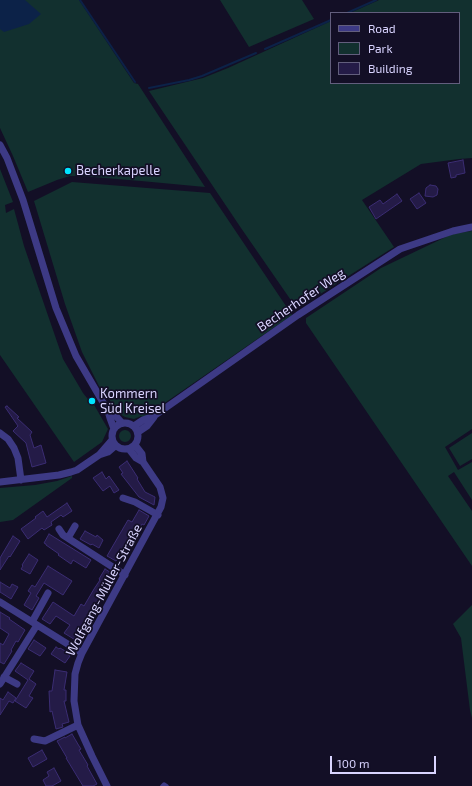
<!DOCTYPE html>
<meta charset="utf-8">
<style>
body{margin:0}
#map{position:relative;width:472px;height:786px;overflow:hidden;background:#130f26;font-family:"Exo 2",sans-serif}
canvas{display:block}
.legend{position:absolute;left:330px;top:12px;width:130px;height:72px;box-sizing:border-box;background:#130f26;border:1px solid #625e7d;margin:0;padding:5px 7px;list-style:none;font-size:12px;color:#d9d4ff}
.legend li{display:flex;align-items:center;gap:8px;height:20px}
.legend b{width:20px;border:1px solid #625e7d}
.scale{position:absolute;left:330px;top:756px;width:106px;height:18px;box-sizing:border-box;border:2px solid #d9d4ff;border-top:0;padding-left:5px;font-size:12px;line-height:14px;white-space:nowrap;color:#d9d4ff;-webkit-text-stroke:3px #130f26;paint-order:stroke}
</style>
<div id="map">
<canvas width="472" height="786"></canvas>
<ul class="legend">
<li><b style="height:5px;background:#3d3a85"></b>Road</li>
<li><b style="height:11px;background:#12302f"></b>Park</li>
<li><b style="height:11px;background:#241b47"></b>Building</li>
</ul>
<div class="scale">100 m</div>
</div>
<script>
const g = document.querySelector('canvas').getContext('2d');
g.lineJoin = 'round';
function fillPath(path, color) { g.fillStyle = color; g.fill(path, 'evenodd'); }
const poly = rows => new Path2D(rows.map(r => 'M' + r).join(''));
function trace(path, color, width, dash) { g.strokeStyle = color; g.lineWidth = width; g.lineCap = dash ? 'butt' : 'round'; g.setLineDash(dash || []); g.stroke(path); }
function drawText(font, color, halo, rows, align = 'center') {
  g.font = font + ' "Exo 2",sans-serif'; g.lineWidth = 3.5; g.setLineDash([]); g.textBaseline = 'middle'; g.strokeStyle = halo; g.fillStyle = color; for (const [text, x, y, turn = 0] of rows) {
    g.save(); g.translate(x, y); g.rotate((+turn || 0) * Math.PI / 180); g.textAlign = isNaN(turn) ? turn : align; if (halo) g.strokeText(text, 0, 0); g.fillText(text, 0, 0); g.restore();
  }
}
const green = poly([
 [0,0,79,0,134,83,138,84,205,187,141,181,81,176,70,176,57,180,28,192,13,156,0,128],
 [220,0,302,0,314,19,249,47],
 [379,0,472,0,472,158,459,159,421,164,362,200,394,247,350,275,297,309,241,228,149,91,203,78,228,68,331,21,331,83,459,83,459,13,350,13],
 [0,169,13,202,5,205,6,213,14,209,24,246,63,359,83,393,91,403,93,403,108,429,102,442,74,462,0,355],
 [72,182,210,193,292,315,143,418,141,416,134,419,125,417,120,414,99,386,82,352,65,304,34,201],
 [472,231,472,429,445,447,458,470,472,462,472,500,454,472,448,476,472,511,472,566,306,323,306,318,381,268,452,234],
 '119 436a6 6 0 1 1 12 0a6 6 0 1 1-12 0Z',
 [472,433,472,459,460,466,449,448],
 [72,476,72,478,13,520,0,522,0,488,35,485,57,481],
 [472,605,472,718,470,710,461,638,453,624]
]);
const water = poly([
 [0,0,25,0,41,14,29,24,4,32,0,29]
]);
const stream = poly([
 [80,0,135,82],
 [347,13,376,0],
 [265,49,331,20],
 [149,88,189,80,202,76,256,53]
]);
const building = poly([
 [463,160,465,173,456,175,456,177,451,178,448,163,463,160],
 [430,185,436,186,438,189,437,195,433,197,425,196,426,188,430,185],
 [419,193,426,203,417,209,410,199,419,193],
 [397,194,402,201,376,219,369,207,380,200,383,204,397,194],
 [7,406,19,417,17,418,32,432,30,435,34,448,41,445,46,463,32,467,26,443,13,431,18,426,5,407,7,406],
 [127,461,138,478,137,479,145,492,155,497,154,505,139,497,121,474,123,473,119,467,127,461],
 [102,472,106,479,109,476,119,490,114,493,110,486,103,491,93,478,102,472],
 [67,503,72,511,63,517,61,515,51,522,52,525,44,530,42,528,28,539,21,529,36,518,35,517,43,511,47,517,67,503],
 [139,510,149,516,144,525,142,524,128,548,130,550,126,558,120,555,116,561,107,556,128,520,132,522,139,510],
 [85,531,96,537,97,535,103,540,99,548,92,544,91,545,80,539,85,531],
 [49,534,91,560,86,568,73,560,71,564,58,555,59,554,46,545,46,544,44,543,49,534],
 [13,536,20,541,10,557,9,556,0,570,0,558,13,536],
 [29,554,38,560,30,574,21,569,23,566,22,565,29,554],
 [48,566,72,581,63,595,44,583,36,596,39,598,32,610,24,605,31,593,28,591,32,585,35,587,48,566],
 [105,569,113,574,111,578,112,579,103,593,105,594,97,606,96,605,83,629,84,630,77,641,64,633,70,625,56,616,50,624,42,619,53,602,74,616,81,604,84,606,94,589,100,580,99,579,105,569],
 [0,582,10,588,12,584,18,587,11,599,0,592,0,582],
 [0,612,10,618,9,619,12,621,25,630,18,642,16,641,11,650,12,651,4,664,0,662,0,643,3,645,9,634,0,628,0,612],
 [34,640,46,648,40,656,28,649,34,640],
 [56,647,59,649,60,648,67,652,66,653,70,656,65,663,51,654,56,647],
 [21,663,34,671,29,679,36,684,29,696,33,698,26,708,15,701,28,680,15,671,21,663],
 [55,670,67,672,64,690,66,690,66,701,64,701,69,722,62,724,63,727,56,729,52,711,50,712,49,691,52,691,55,670],
 [8,692,16,698,13,703,9,701,0,715,0,698,3,700,8,692],
 [72,734,79,746,81,749,79,750,88,765,87,766,97,784,93,786,83,786,66,758,67,758,57,741,65,737,65,738,72,734],
 [42,750,47,759,33,767,28,758,42,750],
 [54,768,61,781,52,786,46,786,43,780,49,776,47,772,54,768]
]);
const lane = poly([
 [162,786,164,784,167,786]
]);
const street = poly([
 [0,145,7,158,23,200,56,308,76,356,108,411,110,418,114,429],
 [108,411,115,415,122,423],
 '112 436a13 13 0 1 1 26 0a13 13 0 1 1-26 0Z',
 [134,426,143,420,154,416,298,315,400,249,453,231,472,227],
 [138,432,147,426,154,417],
 [0,433,8,439,14,448,18,458,21,480],
 [129,449,136,458,143,462],
 [99,455,112,440],
 [0,482,59,475,71,472,77,470,99,455,108,452,115,446],
 [123,498,135,502,158,515],
 [59,529,63,535,125,575],
 [68,538,75,526],
 [0,602,82,653],
 [32,622,48,593],
 [4,677,17,684],
 [0,684,37,625],
 [34,739,45,741,78,725],
 [107,786,92,756,78,725,74,701,75,674,78,663,82,653,161,507,163,498,160,487,143,462,142,454,135,445]
]);
const markers = [
 [68,171,4,"#00e5ff"],
 [92,401,4,"#00e5ff"]
];
const poiNames = [
 ["Becherkapelle",76,171],
 ["Kommern",100,394],
 ["Süd Kreisel",100,409]
];
const streetNames = [
 ["Becherhofer Weg",301,300,-34],
 ["Wolfgang-Müller-Straße",104,590,-62]
];
fillPath(green, '#12302f');
fillPath(water, '#0c2248');
trace(stream, '#0c2248', 2);
fillPath(building, '#241b47');
trace(building, '#3b2d73', 1);
trace(lane, '#3d3a85', 3.5);
trace(street, '#3d3a85', 7);
for (const [x, y, r, color] of markers) { const dot = new Path2D(); dot.arc(x, y, r, 0, 2 * Math.PI); g.fillStyle = color; g.fill(dot); trace(dot, '#130f26', 1.5); }
drawText('13px', '#d9d4ff', '#130f26', poiNames, 'left');
drawText('13px', '#d9d4ff', '#130f26', streetNames);
</script>
